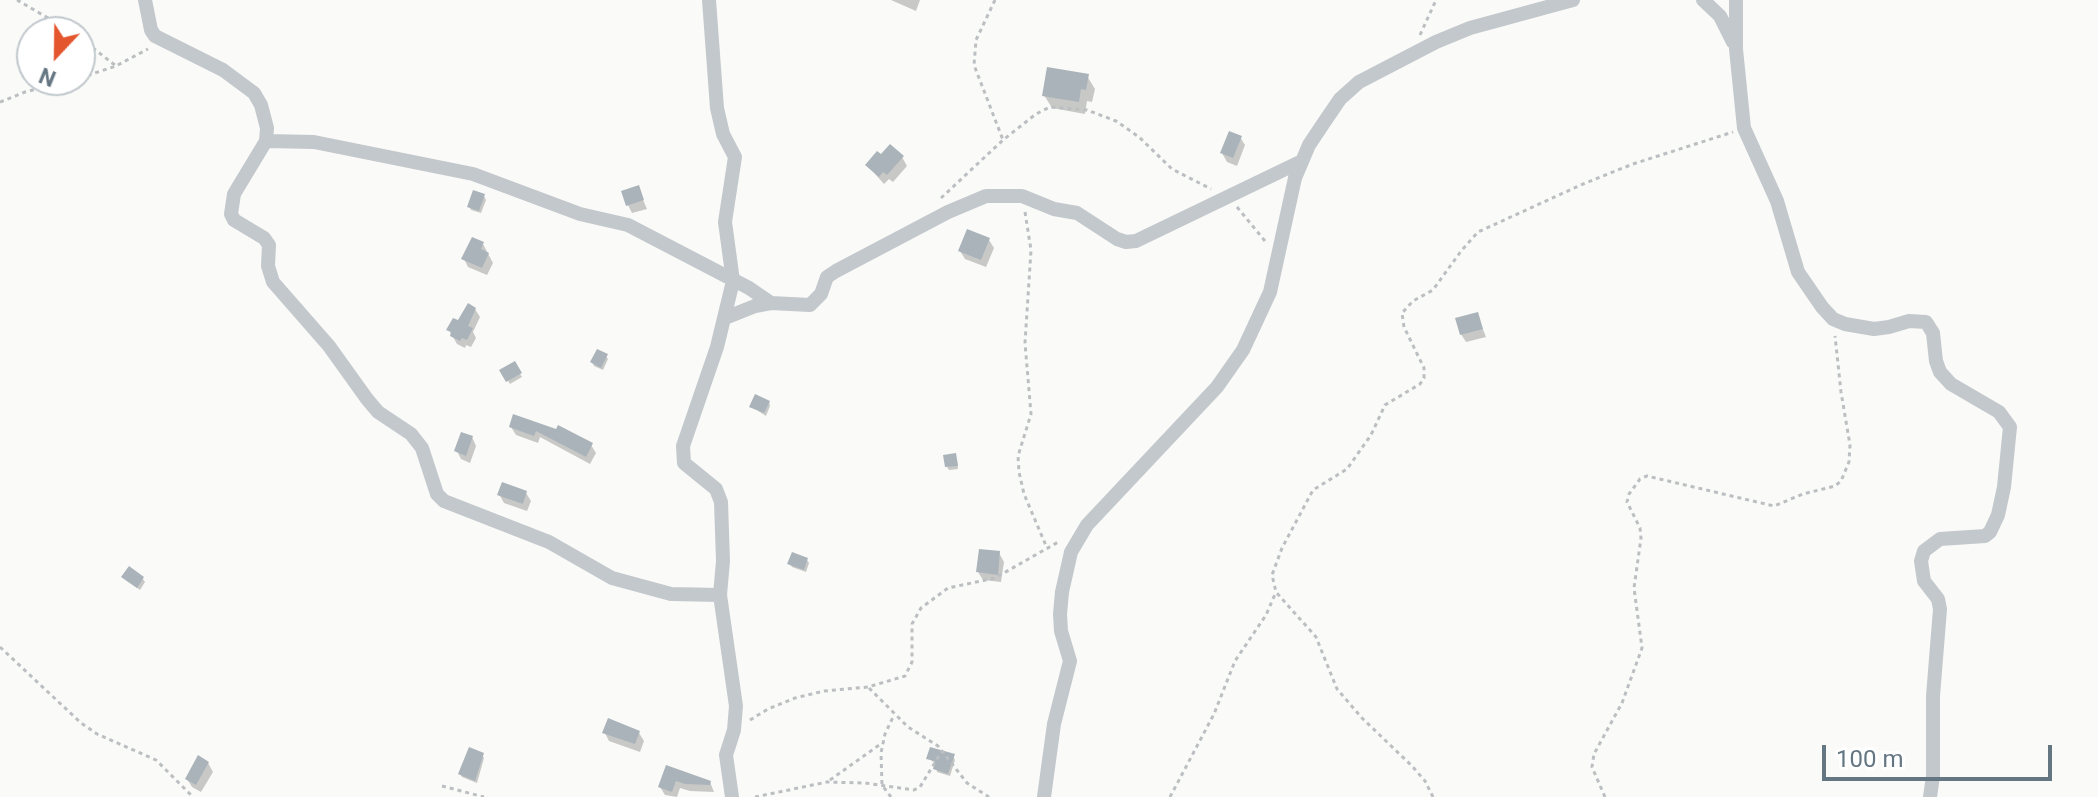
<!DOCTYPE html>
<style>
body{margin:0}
#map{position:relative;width:2098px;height:797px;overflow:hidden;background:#fafaf8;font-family:Roboto,sans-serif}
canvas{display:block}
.north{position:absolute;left:16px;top:16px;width:80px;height:80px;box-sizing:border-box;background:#fff;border:2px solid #c1c8cd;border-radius:50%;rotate:202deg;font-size:22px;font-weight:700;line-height:32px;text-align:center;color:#657683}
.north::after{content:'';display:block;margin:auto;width:28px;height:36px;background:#e4572e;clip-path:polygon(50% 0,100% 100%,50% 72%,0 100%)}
.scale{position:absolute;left:1822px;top:745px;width:230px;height:36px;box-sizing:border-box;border:4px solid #657683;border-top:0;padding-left:10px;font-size:24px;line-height:28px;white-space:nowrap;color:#657683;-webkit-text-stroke:6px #fff;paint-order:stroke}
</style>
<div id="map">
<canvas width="2098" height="797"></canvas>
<div class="north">N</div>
<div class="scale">100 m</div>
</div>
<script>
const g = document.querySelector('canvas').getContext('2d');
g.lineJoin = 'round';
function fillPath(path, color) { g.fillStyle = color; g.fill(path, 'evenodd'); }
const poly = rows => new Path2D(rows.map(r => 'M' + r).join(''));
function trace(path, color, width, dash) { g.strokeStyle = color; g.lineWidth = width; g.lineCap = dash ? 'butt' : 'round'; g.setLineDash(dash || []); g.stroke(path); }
const shadow = poly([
 [891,0,920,0,916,11],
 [1087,76,1095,89,1092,102,1087,101,1085,114,1052,108,1044,95],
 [1240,137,1245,145,1237,166,1227,162,1222,153],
 [881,157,902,157,907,166,893,182,889,179,884,184,867,165],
 [638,188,647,209,632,213,628,205],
 [484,196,486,200,481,213,471,210,469,206],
 [989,240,994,248,986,267,965,259,960,251],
 [483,244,493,263,487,275,468,267,464,259],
 [475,309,480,317,473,332,476,338,471,347,466,345,465,348,457,344,449,330],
 [1477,314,1486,337,1466,342,1461,334],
 [606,356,608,359,603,370,594,366,592,362],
 [514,364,522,377,510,384,502,371],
 [769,402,770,406,766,416,752,407],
 [515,417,591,445,596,453,590,464,540,437,538,443,516,435,511,427],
 [472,437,476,446,470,463,461,459,457,451],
 [957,459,958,469,949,470,947,467],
 [526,493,531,501,527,511,504,503,499,494],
 [999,553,1004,562,1001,582,983,580,978,572],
 [807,560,809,563,806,572,792,567,790,564],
 [143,579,145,582,140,590,126,580],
 [605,733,639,733,644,741,640,752,609,741],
 [482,755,484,758,477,783,462,777,460,774],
 [953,756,955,760,950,776,937,772,936,764,928,758],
 [208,763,213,772,201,792,192,787,187,779],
 [667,767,710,782,714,792,690,791,680,788,677,797,665,795,660,787]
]);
const building = poly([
 [1047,67,1089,74,1086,90,1081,89,1079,102,1042,96],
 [1229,131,1242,136,1233,158,1220,153],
 [890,144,904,156,887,175,883,172,879,177,865,165,877,151,881,154],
 [639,185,644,200,626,206,621,191],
 [473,190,485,194,479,211,467,207],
 [967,229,990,238,981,260,958,251],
 [472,237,484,242,481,249,489,253,482,268,461,259],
 [468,303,476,308,468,326,473,328,467,340,462,338,460,341,450,336,451,332,446,330,453,318,458,320],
 [1478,312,1483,329,1460,335,1455,318],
 [597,349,608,354,601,368,590,362],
 [515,361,522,373,506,382,499,370],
 [755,394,770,401,764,413,749,407],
 [513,414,556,429,558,425,593,443,586,457,536,431,534,436,509,427],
 [461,432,473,436,466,456,454,451],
 [956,453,958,466,945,467,943,455],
 [502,482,527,491,523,504,497,495],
 [979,549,1000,551,998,575,976,572],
 [792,552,808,558,804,570,787,564],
 [129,566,144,577,137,588,121,577],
 [608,718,640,731,635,744,602,733],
 [469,747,484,753,475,781,458,774],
 [930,747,955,754,948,774,933,769,935,761,926,759],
 [198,755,209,762,196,785,185,779],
 [666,765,711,781,710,785,685,784,676,781,672,792,658,787]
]);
const path = poly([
 [17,0,72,32],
 [995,0,976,40,974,65,1003,140],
 [1420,35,1436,0],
 [80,38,116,66],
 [80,78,116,66,148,49],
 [0,102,25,92,73,80],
 [941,198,1003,140,1036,114,1050,107,1087,110,1116,121,1139,137,1172,169,1211,189],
 [1237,207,1265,241],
 [1025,212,1031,250,1025,343,1031,414,1018,456,1019,472,1024,494,1047,548],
 [0,647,81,723,97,734,156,760,193,797],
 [869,688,908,727,938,746,967,783,989,797],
 [750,720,768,709,795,698,824,691,868,687,905,676,912,662,912,624,921,608,948,588,995,578,1060,541],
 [830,780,882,743],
 [442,786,484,797],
 [755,797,827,782,865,783,914,790,920,787,942,751],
 [891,797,882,785,881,753,885,734,894,715],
 [1170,797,1214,714,1235,661,1266,615,1276,592],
 [1433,797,1425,781,1412,766,1362,718,1337,689,1316,637,1276,592,1272,575,1282,548,1313,490,1347,469,1371,435,1385,405,1420,384,1424,378,1424,368,1404,327,1402,313,1413,301,1433,290,1461,251,1478,232,1583,184,1633,164,1733,132],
 [1605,797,1592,767,1594,754,1622,703,1642,648,1634,588,1641,538,1640,528,1627,502,1629,494,1640,479,1647,476,1774,506,1803,494,1835,486,1841,481,1849,462,1850,445,1841,392,1835,336]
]);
const minor = poly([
 [145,0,151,30,155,36,223,70,254,93,261,105,267,128,266,141,234,194,231,214,234,220,264,238,269,245,268,266,273,282,329,346,367,399,378,412,411,434,422,448,437,494,444,501,549,542,612,578,671,594,720,595],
 [709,0,717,108,723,134,735,157,725,222,733,281,717,347,683,446,684,463,716,489,721,502,723,561,720,595,736,706,734,730,726,755,732,797],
 [1703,0,1720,16,1733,42],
 [1736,0,1736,49,1744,128,1777,201,1798,272,1822,307,1833,319,1845,324,1874,329,1889,327,1909,321,1926,322,1933,333,1936,361,1940,372,1951,384,1999,412,2010,427,2004,487,1998,515,1990,532,1985,536,1940,539,1924,551,1921,561,1924,581,1938,599,1940,609,1933,696,1933,776,1930,797],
 [266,141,314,142,473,174,580,214,628,225,749,288,771,303],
 [725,318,755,306,771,303,810,305,821,294,827,277,836,271,948,212,986,196,1022,196,1054,209,1077,213,1117,239,1126,242,1136,241,1300,162],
 [1044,797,1054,724,1070,661,1061,631,1060,614,1062,592,1071,552,1087,525,1217,387,1243,350,1270,292,1295,178,1309,145,1323,124,1340,99,1359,82,1436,42,1470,28,1573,0]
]);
fillPath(shadow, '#0003');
fillPath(building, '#aab3b9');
trace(path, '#bbbfc2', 3, [4, 4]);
trace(minor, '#c3c8cc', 14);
</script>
